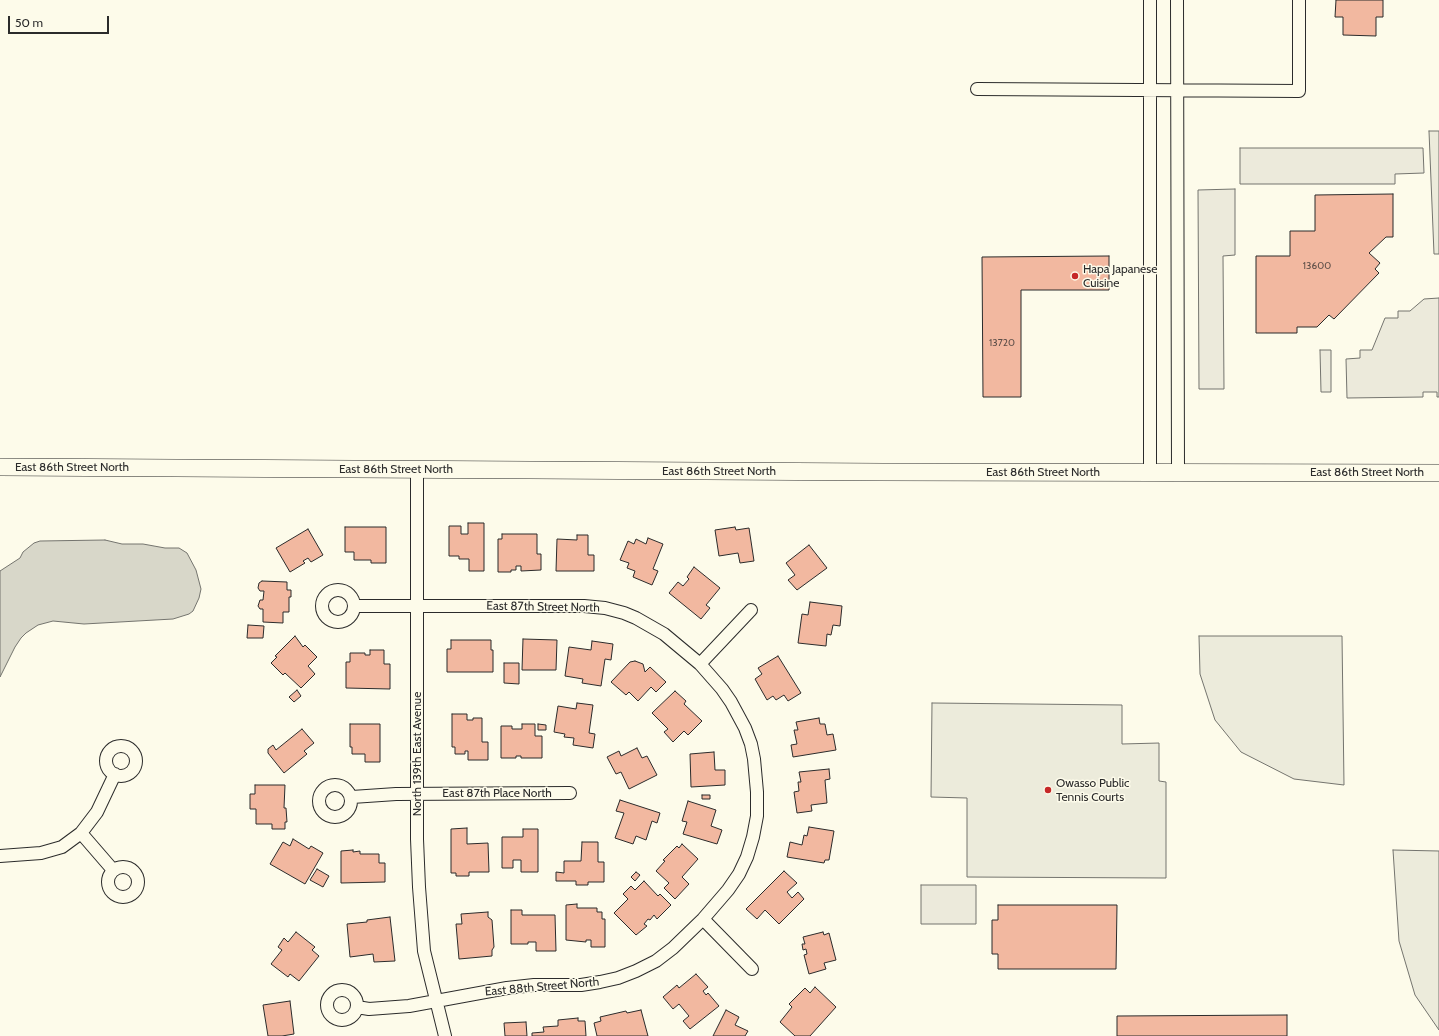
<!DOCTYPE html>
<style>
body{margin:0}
#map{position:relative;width:1439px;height:1036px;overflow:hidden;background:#fdfbea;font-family:Cabin,sans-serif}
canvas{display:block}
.scale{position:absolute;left:8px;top:16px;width:101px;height:18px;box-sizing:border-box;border:2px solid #2b2b2b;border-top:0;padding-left:5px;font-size:12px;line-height:14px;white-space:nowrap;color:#2b2b2b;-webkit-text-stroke:3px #fdfbea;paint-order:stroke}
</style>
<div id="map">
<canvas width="1439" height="1036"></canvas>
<div class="scale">50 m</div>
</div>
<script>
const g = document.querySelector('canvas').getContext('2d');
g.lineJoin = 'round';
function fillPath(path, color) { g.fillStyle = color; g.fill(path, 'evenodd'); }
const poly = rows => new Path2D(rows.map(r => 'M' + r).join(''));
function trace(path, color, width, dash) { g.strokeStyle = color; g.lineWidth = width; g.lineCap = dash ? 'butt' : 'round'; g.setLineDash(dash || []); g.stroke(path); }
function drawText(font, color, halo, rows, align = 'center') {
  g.font = font + ' Cabin,sans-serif'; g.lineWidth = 3; g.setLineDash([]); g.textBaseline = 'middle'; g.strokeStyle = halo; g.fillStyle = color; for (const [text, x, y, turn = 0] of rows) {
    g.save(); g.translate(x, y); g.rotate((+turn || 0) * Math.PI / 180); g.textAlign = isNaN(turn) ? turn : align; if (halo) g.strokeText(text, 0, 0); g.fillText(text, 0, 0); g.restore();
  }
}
const green = poly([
 [1429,131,1439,131,1439,254,1434,254,1429,131],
 [1199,636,1342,636,1344,785,1294,779,1241,752,1215,720,1200,674,1199,636],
 [932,703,1122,705,1122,744,1159,743,1159,781,1166,782,1166,878,967,877,967,798,931,797,932,703],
 [1393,850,1439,851,1439,1030,1415,995,1399,941,1393,850]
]);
const parking = poly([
 [1240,148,1423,148,1424,173,1395,174,1395,184,1240,184,1240,148],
 [1235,189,1235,255,1223,256,1224,389,1199,389,1198,190,1235,189],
 [1439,298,1439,397,1437,397,1437,392,1423,392,1423,397,1347,398,1346,359,1360,358,1360,350,1372,350,1385,318,1398,318,1398,311,1410,311,1424,299,1439,298],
 [1320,350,1331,350,1331,392,1321,392,1320,350],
 [921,885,976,885,976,924,921,924,921,885]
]);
const water = poly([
 [105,540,122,544,143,544,165,548,179,548,187,553,196,570,201,589,199,598,193,611,189,614,173,619,84,624,53,621,38,625,26,633,21,638,15,647,0,677,0,571,20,558,23,552,34,543,40,541,105,540]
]);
const building = poly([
 [1336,0,1383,0,1383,17,1376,17,1376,36,1343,35,1343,17,1335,17,1336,0],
 [1393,194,1393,237,1386,237,1369,253,1380,263,1375,269,1379,273,1334,319,1329,315,1317,327,1297,327,1297,333,1256,333,1256,256,1290,256,1290,231,1315,231,1315,195,1393,194],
 [1109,256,1109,290,1021,290,1021,397,983,397,982,257,1109,256],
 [468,523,484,523,484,571,469,571,469,559,459,559,459,556,449,556,449,526,461,526,461,534,468,534,468,523],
 [345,527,386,527,386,563,371,563,371,560,354,560,354,552,345,552,345,527],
 [735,527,736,530,749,528,754,561,740,563,738,553,719,556,715,530,735,527],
 [308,529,323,555,311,562,308,558,303,561,305,563,290,572,276,548,308,529],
 [502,534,537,534,537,554,541,554,541,570,521,571,521,566,516,566,516,570,511,570,511,572,498,572,498,539,502,539,502,534],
 [577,535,588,535,588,555,594,555,594,571,556,571,557,539,577,540,577,535],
 [648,538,663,544,653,569,658,571,652,585,633,577,635,571,627,568,629,563,620,560,628,541,634,544,636,539,646,544,648,538],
 [809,545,827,568,797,590,788,580,795,575,786,563,809,545],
 [694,567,720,588,706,605,710,608,701,619,669,593,678,582,683,586,689,579,687,577,694,567],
 [262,581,287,582,287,590,291,590,291,597,289,597,289,612,283,612,283,623,263,622,263,609,260,609,258,606,260,600,263,600,264,591,260,591,258,588,259,583,262,581],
 [810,602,842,606,840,626,833,625,831,635,827,634,826,646,798,643,802,614,808,615,810,602],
 [248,625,264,626,263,638,247,638,248,625],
 [295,636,303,647,305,645,317,657,308,666,315,674,301,688,285,673,283,675,271,663,277,657,275,656,295,636],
 [523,639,557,640,556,670,522,670,523,639],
 [451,640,491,640,491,650,493,650,493,672,447,672,447,649,451,649,451,640],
 [592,641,613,644,611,660,605,659,601,686,582,683,583,679,565,676,569,647,591,650,592,641],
 [370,650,384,650,384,664,390,664,390,689,346,688,346,662,350,662,350,653,365,653,365,655,370,655,370,650],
 [778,656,801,693,788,701,784,695,776,700,773,696,767,700,755,679,762,674,758,668,778,656],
 [635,661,643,664,645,672,650,667,666,682,656,692,651,687,638,701,629,692,626,695,611,682,630,662,635,661],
 [504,663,519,663,519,684,504,683,504,663],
 [297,690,301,696,294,702,289,697,297,690],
 [675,691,686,701,684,704,702,721,688,735,684,731,673,742,664,732,668,729,652,713,675,691],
 [577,703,593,705,589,733,595,734,593,748,573,745,574,738,564,737,565,734,554,732,558,706,576,709,577,703],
 [452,714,467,714,467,720,473,720,473,718,482,718,482,742,488,742,488,760,468,760,468,751,465,751,465,754,455,754,455,747,452,747,452,714],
 [819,718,820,724,825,724,827,735,833,734,836,750,793,757,791,745,797,744,794,730,798,730,796,722,819,718],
 [350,724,380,724,380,762,365,762,365,754,352,754,352,747,350,747,350,724],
 [522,724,535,724,535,736,542,736,542,758,521,758,521,756,516,756,516,758,501,758,501,726,512,726,512,729,522,729,522,724],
 [538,724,546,725,546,730,538,730,538,724],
 [302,729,314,743,304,751,307,754,284,773,268,753,268,749,273,745,276,750,302,729],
 [637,748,642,758,647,756,657,775,629,789,621,772,616,774,607,757,619,751,621,756,637,748],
 [714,752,715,770,725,770,725,785,691,787,690,754,714,752],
 [829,769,830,779,825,780,827,803,811,805,812,811,797,813,794,792,799,791,798,782,801,782,799,772,829,769],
 [255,785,285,785,284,808,286,808,287,822,285,822,285,829,272,829,272,824,256,824,256,809,250,809,250,794,255,794,255,785],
 [702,795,710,795,710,799,702,799,702,795],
 [620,800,660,813,657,823,652,821,646,840,636,836,633,844,615,838,624,813,616,811,620,800],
 [688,801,716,810,711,826,722,830,717,844,683,834,687,822,682,821,688,801],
 [809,827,834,831,829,860,825,860,824,863,787,857,790,842,802,845,804,835,807,836,809,827],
 [467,828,467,844,488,843,489,872,469,872,469,876,456,876,456,873,451,873,451,829,467,828],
 [523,829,538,829,538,872,521,872,521,860,513,860,513,868,502,868,502,837,523,837,523,829],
 [293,839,309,849,311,846,323,853,305,884,270,864,283,842,290,846,293,839],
 [582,842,598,842,598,862,604,862,604,882,588,882,588,885,576,885,576,881,556,881,556,872,564,873,564,861,581,861,582,842],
 [682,844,698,859,682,877,689,884,675,899,664,888,669,883,656,871,665,861,663,860,677,846,679,848,682,844],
 [353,850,353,852,360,851,360,854,379,854,379,863,385,863,385,882,341,883,341,851,353,850],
 [317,869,329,876,323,887,310,880,317,869],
 [784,871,797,883,787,892,792,898,798,892,804,899,779,924,765,910,757,919,746,909,784,871],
 [636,872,640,875,635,881,631,877,636,872],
 [644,881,658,896,660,894,671,905,657,919,654,915,650,920,648,919,644,924,647,926,636,935,614,913,628,899,623,894,631,886,635,890,644,881],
 [577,904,577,908,597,908,597,912,602,912,602,919,605,919,605,947,591,947,591,940,586,940,586,942,566,940,566,905,577,904],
 [998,905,1117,905,1116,969,998,969,998,954,992,954,992,920,998,920,998,905],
 [511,910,522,910,522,915,555,915,556,951,536,951,536,942,528,942,528,944,511,944,511,910],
 [488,912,488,917,492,920,494,947,492,950,492,956,459,959,456,924,462,924,461,914,488,912],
 [390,917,395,961,374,962,373,954,350,957,347,924,367,922,367,920,390,917],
 [296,932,315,947,312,950,319,956,299,981,290,974,288,977,271,964,282,950,278,947,284,938,288,942,296,932],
 [823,932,824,935,829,933,836,960,824,963,826,969,809,974,804,955,807,954,806,949,803,950,802,944,805,944,803,937,823,932],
 [696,974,708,987,703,991,706,995,708,993,719,1006,690,1029,683,1021,689,1016,679,1004,673,1009,663,997,677,985,679,988,696,974],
 [815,987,836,1007,810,1036,795,1036,780,1022,792,1007,789,1004,805,988,810,993,815,987],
 [290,1001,294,1034,282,1036,268,1036,263,1005,290,1001],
 [641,1010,648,1036,597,1036,594,1023,601,1021,600,1017,626,1011,627,1013,641,1010],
 [726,1010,739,1017,735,1025,748,1031,745,1036,713,1036,726,1010],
 [1287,1015,1287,1036,1117,1036,1117,1016,1287,1015],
 [578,1018,578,1021,585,1021,586,1036,532,1036,532,1033,544,1032,543,1027,558,1026,558,1020,578,1018],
 [526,1022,527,1036,505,1036,504,1023,526,1022]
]);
const street = poly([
 [1150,0,1150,472],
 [1177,0,1178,472],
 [977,89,1299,91,1299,0],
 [417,469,417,839,419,887,424,951,445,1036],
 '322 606a16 16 0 1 1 32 0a16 16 0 1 1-32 0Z',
 [354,606,584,606,605,608,624,613,636,618,664,634,700,664,722,689,731,702,745,728,751,744,754,759,757,792,757,816,753,837,747,857,739,874,728,890,703,919,673,948,656,961,636,971,618,978,600,982,581,985,534,985,507,988,409,1006,369,1009,357,1007],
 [700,664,751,610],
 '106 761a15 15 0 1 1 30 0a15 15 0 1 1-30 0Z',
 '319 801a16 16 0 1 1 32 0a16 16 0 1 1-32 0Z',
 [352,797,396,794,570,793],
 [81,833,113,870],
 [0,856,41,853,62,847,81,833,97,812,115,774],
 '108 882a15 15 0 1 1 30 0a15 15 0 1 1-30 0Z',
 [703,919,752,969],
 '327 1005a15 15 0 1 1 30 0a15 15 0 1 1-30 0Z'
]);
const secondary = poly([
 [0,467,883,472,1439,473]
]);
const markers = [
 [1075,276,4,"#c62828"],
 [1048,790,4,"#c62828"]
];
const numberNames = [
 ["13600",1317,266],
 ["13720",1002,343]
];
const poiNames = [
 ["Hapa Japanese",1083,269],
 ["Cuisine",1083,283],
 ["Owasso Public",1056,783],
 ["Tennis Courts",1056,797]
];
const streetNames = [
 ["East 86th Street North",72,467],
 ["East 86th Street North",396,469],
 ["East 86th Street North",719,471],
 ["East 86th Street North",1043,472],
 ["East 86th Street North",1367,472],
 ["East 87th Street North",543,607,1],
 ["North 139th East Avenue",417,754,-90],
 ["East 87th Place North",497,793],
 ["East 88th Street North",542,987,-5]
];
fillPath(green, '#ecebdb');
trace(green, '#74746e', 1);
fillPath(parking, '#eceadb');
trace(parking, '#74746e', 1);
fillPath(water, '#d8d7c9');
trace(water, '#74746e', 1);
fillPath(building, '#f2b8a0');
trace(building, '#2b2b2b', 1);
trace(street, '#2b2b2b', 14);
trace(secondary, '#2b2b2b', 18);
trace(street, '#fdfbea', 12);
trace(secondary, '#fdfbea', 17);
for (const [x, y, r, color] of markers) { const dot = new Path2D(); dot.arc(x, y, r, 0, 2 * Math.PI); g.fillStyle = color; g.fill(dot); trace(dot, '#fdfbea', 1.5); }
drawText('10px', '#5d4e48', null, numberNames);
drawText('12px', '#2b2b2b', '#fdfbea', poiNames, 'left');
drawText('12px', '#2b2b2b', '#fdfbea', streetNames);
</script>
